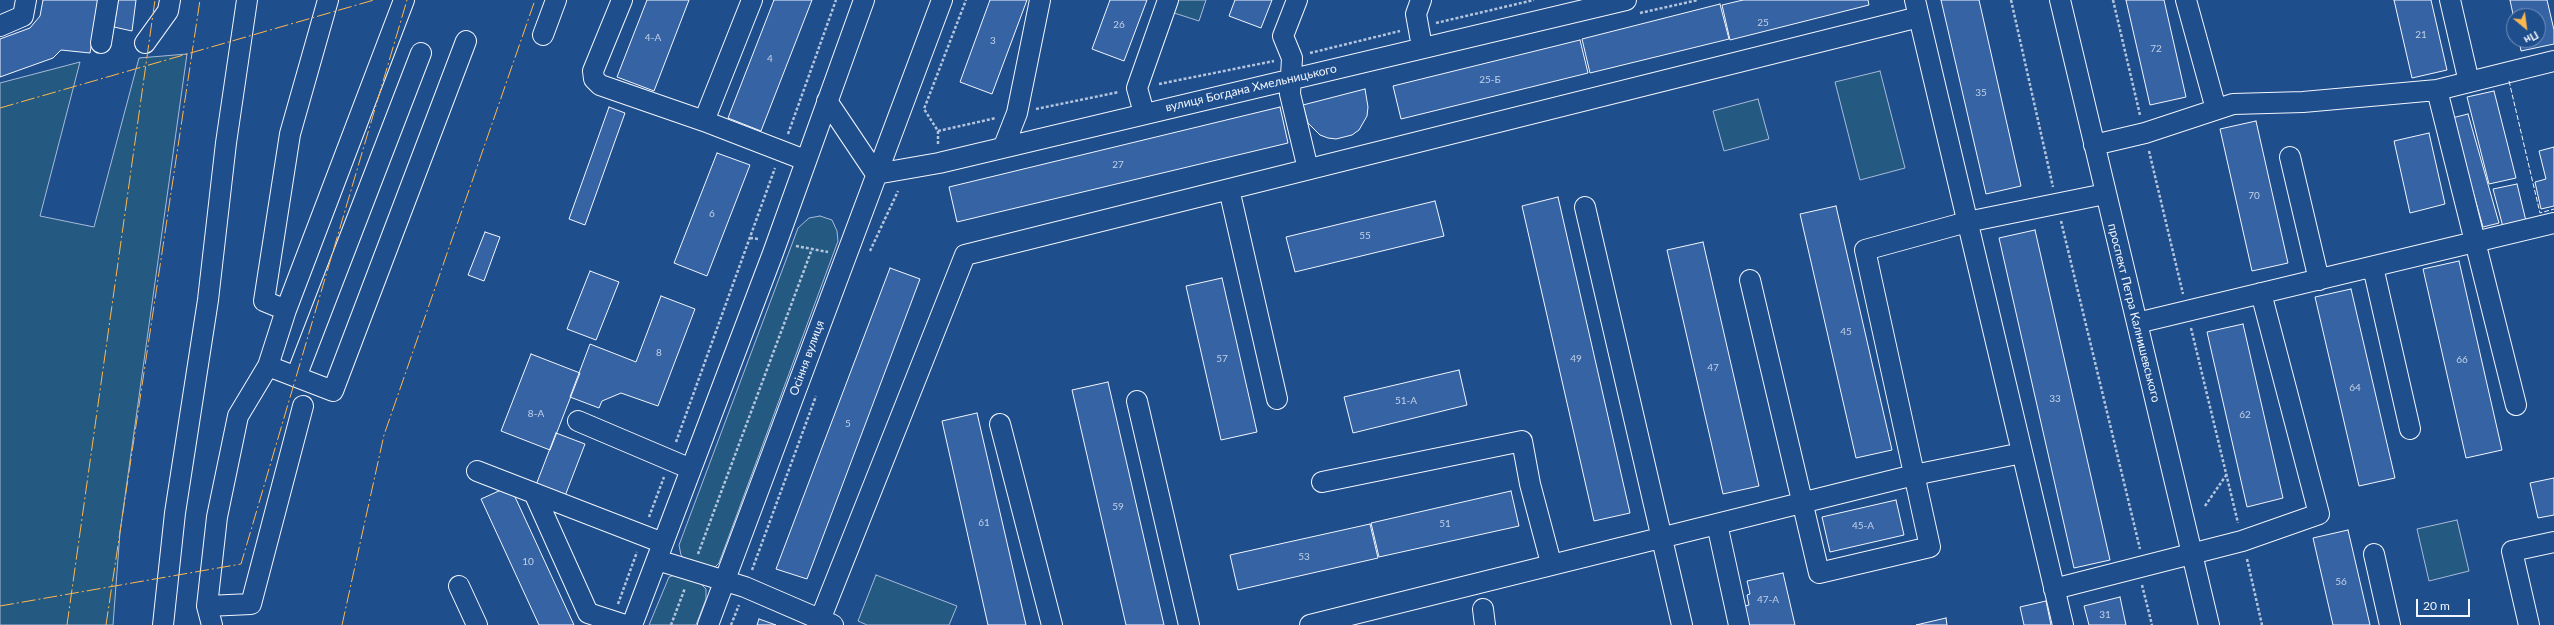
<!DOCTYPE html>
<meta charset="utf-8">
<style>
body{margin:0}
#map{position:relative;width:2554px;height:625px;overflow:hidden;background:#1f4e8c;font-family:Lato,sans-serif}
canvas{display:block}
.north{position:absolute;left:2506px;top:8px;width:40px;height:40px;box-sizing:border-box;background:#1f4e8c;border:1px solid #7391ba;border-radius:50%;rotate:151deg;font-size:11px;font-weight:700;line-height:16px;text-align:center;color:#f2f6ff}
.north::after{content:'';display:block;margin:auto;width:14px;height:18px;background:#ffb74d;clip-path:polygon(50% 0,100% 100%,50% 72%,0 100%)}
.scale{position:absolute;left:2416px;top:599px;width:54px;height:18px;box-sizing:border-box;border:2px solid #f2f6ff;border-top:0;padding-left:5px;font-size:12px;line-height:14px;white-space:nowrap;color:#f2f6ff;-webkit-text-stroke:3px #1f4e8c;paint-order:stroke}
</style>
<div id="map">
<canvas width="2554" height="625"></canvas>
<div class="north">Пн</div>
<div class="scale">20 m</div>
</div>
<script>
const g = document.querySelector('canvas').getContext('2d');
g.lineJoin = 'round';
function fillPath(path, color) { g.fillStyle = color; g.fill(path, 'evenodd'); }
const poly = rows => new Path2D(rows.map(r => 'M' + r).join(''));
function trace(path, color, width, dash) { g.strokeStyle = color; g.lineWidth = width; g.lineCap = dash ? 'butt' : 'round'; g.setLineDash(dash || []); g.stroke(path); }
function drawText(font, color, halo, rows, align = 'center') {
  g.font = font + ' Lato,sans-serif'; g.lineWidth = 3; g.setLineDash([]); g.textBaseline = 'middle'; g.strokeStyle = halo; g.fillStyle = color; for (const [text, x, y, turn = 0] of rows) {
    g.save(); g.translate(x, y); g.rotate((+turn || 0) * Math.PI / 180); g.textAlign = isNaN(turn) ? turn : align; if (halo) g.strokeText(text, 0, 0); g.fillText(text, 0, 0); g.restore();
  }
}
const green = poly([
 [1172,0,1206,0,1199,21,1168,11,1172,0],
 [187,54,120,532,113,625,0,625,0,83,80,62,40,216,94,227,139,58,187,54],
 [1880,71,1905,168,1860,180,1835,82,1880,71],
 [1758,99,1769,139,1724,151,1713,111,1758,99],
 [820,216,832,220,837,231,838,241,719,563,715,567,687,563,681,555,679,545,798,228,809,218,820,216],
 [2457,520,2469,571,2429,581,2417,529,2457,520],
 [680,573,698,581,706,589,706,599,696,625,649,625,669,577,680,573],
 [876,575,957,606,949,625,867,625,858,621,876,575]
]);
const building = poly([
 [43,0,99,0,90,53,61,50,53,58,0,77,0,39,30,28,40,16,43,0],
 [118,0,136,0,132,31,114,27,118,0],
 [647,0,689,0,654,91,617,77,647,0],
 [774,0,812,0,761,131,728,118,774,0],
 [990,0,1027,0,992,94,960,82,990,0],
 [1110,0,1147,0,1124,61,1092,49,1110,0],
 [1235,0,1272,0,1261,28,1229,16,1235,0],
 [1743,0,1868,0,1869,5,1730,40,1722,5,1743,0],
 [1941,0,1979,0,2021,186,1986,194,1941,0],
 [2126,0,2164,0,2186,97,2150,105,2126,0],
 [2394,0,2431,0,2447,70,2412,78,2394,0],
 [2510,0,2547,0,2554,30,2554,44,2521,51,2519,40,2538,40,2538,16,2514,16,2514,19,2510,0],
 [1720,4,1729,39,1590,73,1582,39,1720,4],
 [1580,40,1588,73,1401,119,1393,86,1580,40],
 [1365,89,1368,107,1367,116,1359,130,1352,135,1336,139,1328,138,1320,135,1308,123,1303,105,1365,89],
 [2494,91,2516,178,2489,184,2467,97,2494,91],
 [609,107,625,113,585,225,569,219,609,107],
 [1280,107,1288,143,957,222,949,187,1280,107],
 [2468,114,2499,223,2483,227,2452,118,2468,114],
 [2256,121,2288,263,2252,271,2220,129,2256,121],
 [2429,133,2445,204,2410,213,2394,141,2429,133],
 [2554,147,2554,206,2541,209,2535,182,2546,179,2539,151,2554,147],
 [717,153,750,165,707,276,674,263,717,153],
 [2517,184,2526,221,2503,227,2493,189,2517,184],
 [1558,197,1630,513,1594,521,1522,206,1558,197],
 [1435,201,1444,236,1295,272,1286,237,1435,201],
 [1836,206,1892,450,1856,458,1800,214,1836,206],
 [2035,230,2110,560,2074,568,1999,238,2035,230],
 [485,232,500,237,484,281,468,275,485,232],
 [1703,242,1759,486,1723,494,1667,250,1703,242],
 [2459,261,2502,450,2466,458,2423,269,2459,261],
 [890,268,920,279,807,579,776,569,890,268],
 [590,271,619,282,596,340,567,329,590,271],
 [1222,278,1257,432,1221,440,1186,286,1222,278],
 [2351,289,2395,478,2359,486,2315,297,2351,289],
 [661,296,695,309,658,406,621,393,602,401,599,408,570,397,590,344,636,362,661,296],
 [2243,324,2283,498,2247,507,2207,332,2243,324],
 [531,354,580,373,550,450,501,431,531,354],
 [1459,370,1467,405,1353,433,1344,397,1459,370],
 [1108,382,1164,625,1126,625,1072,390,1108,382],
 [977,413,1026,625,988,625,942,421,977,413],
 [556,433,585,444,565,496,536,485,556,433],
 [2554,478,2554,515,2538,518,2530,483,2554,478],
 [510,486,574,625,539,625,481,499,510,486],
 [1511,491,1519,526,1379,557,1371,523,1511,491],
 [1896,500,1904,535,1830,552,1822,517,1896,500],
 [1370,524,1378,558,1238,590,1230,555,1370,524],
 [2348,530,2370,625,2333,625,2313,538,2348,530],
 [1783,573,1795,625,1745,625,1741,607,1749,605,1747,595,1750,594,1747,581,1783,573],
 [2120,597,2126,625,2089,625,2084,606,2120,597],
 [2046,601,2051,625,2024,625,2020,607,2046,601],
 [1946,618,1947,625,1916,625,1946,618],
 [759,619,776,625,757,625,759,619]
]);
const path = poly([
 [2011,0,2053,187],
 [2113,0,2140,115],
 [1640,13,1698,0],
 [1436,23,1534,0],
 [1310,53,1400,31],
 [1159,84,1274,61],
 [1036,109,1119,92],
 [938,131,996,118],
 [788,134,836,0],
 [938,144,938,131,924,109,966,0],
 [2149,151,2183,294],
 [2061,221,2140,549],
 [750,238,759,239],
 [796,246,828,252],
 [870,251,898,191],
 [2191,328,2238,523],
 [676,442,775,168],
 [2205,506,2227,474],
 [649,517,664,477],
 [698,554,812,249],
 [2247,559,2262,625],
 [752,570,816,396],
 [2142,585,2152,625],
 [618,604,637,552],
 [671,625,685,588],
 [731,625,739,605]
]);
const minor = poly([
 [622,0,593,71,594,79,600,85,704,121,805,160],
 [1297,0,1283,36,1292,58,1290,94,1308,169],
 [1421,0,1416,14,1422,47],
 [2060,0,2209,625],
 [2186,0,2216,109],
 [2450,0,2469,82],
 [1919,17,2063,625],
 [0,26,23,16,26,0],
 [543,35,556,0],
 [101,43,108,0],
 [145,43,168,11,170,0],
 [2437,90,2516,405],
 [827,101,876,174],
 [1144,113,1137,88,1168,0],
 [704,121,752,0],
 [2094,145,2145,133,2233,104,2303,102,2437,90,2554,61],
 [1004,146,1017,113,1040,0],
 [2290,157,2319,280],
 [876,174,939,163,1626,0],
 [1229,189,1277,399],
 [1585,207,1682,625],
 [2373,267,2410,429],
 [1750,280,1819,573,1930,547,1865,250,1967,222,2105,194],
 [286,310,264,301,290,134,328,0],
 [2137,323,2554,223],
 [268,366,333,391,466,41],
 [296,377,421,53],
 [1137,401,1189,625],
 [578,421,691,469],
 [1000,424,1052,625],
 [477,471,663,543],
 [1322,482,1522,441,1530,484,1551,563],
 [534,493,588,613,625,625],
 [1717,524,1739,625],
 [2374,554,2390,625],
 [657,560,745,587,833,625],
 [459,586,477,625],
 [2054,589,2242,541,2319,514,2261,293],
 [207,606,251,604,303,406],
 [1483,609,1485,625],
 [163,625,175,513,208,300,226,143,247,0],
 [212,625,207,606,217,517,238,416,268,366,286,310,404,0],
 [632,625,773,253,864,0],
 [708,625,942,0],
 [818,625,965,255,1919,17,1915,0],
 [1310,625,1914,475,2022,453],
 [2529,625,2512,551,2554,542]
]);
const fence = poly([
 [2509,81,2540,213,2554,209]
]);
const power = poly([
 [0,108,374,0],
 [0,606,241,564,407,0],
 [67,625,155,0],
 [106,625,200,0],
 [342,625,384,435,535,0]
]);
const numberNames = [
 ["25",1763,23],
 ["26",1119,25],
 ["21",2421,35],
 ["4-А",653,38],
 ["3",993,41],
 ["72",2156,49],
 ["4",770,59],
 ["25-Б",1490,80],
 ["35",1981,93],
 ["27",1118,165],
 ["70",2254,196],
 ["6",712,214],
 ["55",1365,236],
 ["45",1846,332],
 ["8",659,353],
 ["57",1222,359],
 ["49",1576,359],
 ["66",2462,360],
 ["47",1713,368],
 ["64",2355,388],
 ["33",2055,399],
 ["51-А",1406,401],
 ["8-А",536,414],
 ["62",2245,415],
 ["5",848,424],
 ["59",1118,507],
 ["61",984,523],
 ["51",1445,524],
 ["45-А",1863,526],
 ["53",1304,557],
 ["10",528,562],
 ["56",2341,582],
 ["47-А",1768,600],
 ["31",2105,615]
];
const streetNames = [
 ["вулиця Богдана Хмельницького",1251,88,-13],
 ["проспект Петра Калнишевського",2134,313,76],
 ["Осіння вулиця",807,358,-70]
];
fillPath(green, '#245a82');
trace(green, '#a8bbd7', 1);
fillPath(building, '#3563a3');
trace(building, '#f2f6ff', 1);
trace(minor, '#f2f6ff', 22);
trace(path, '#b3c4dc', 2.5, [3, 2]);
trace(minor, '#1f4e8c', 20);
trace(fence, '#f2f6ff', 1, [5, 2]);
trace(power, '#ffb74d', 1, [14, 3, 2, 3]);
drawText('10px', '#c3d1e8', null, numberNames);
drawText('12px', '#f2f6ff', '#1f4e8c', streetNames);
</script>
